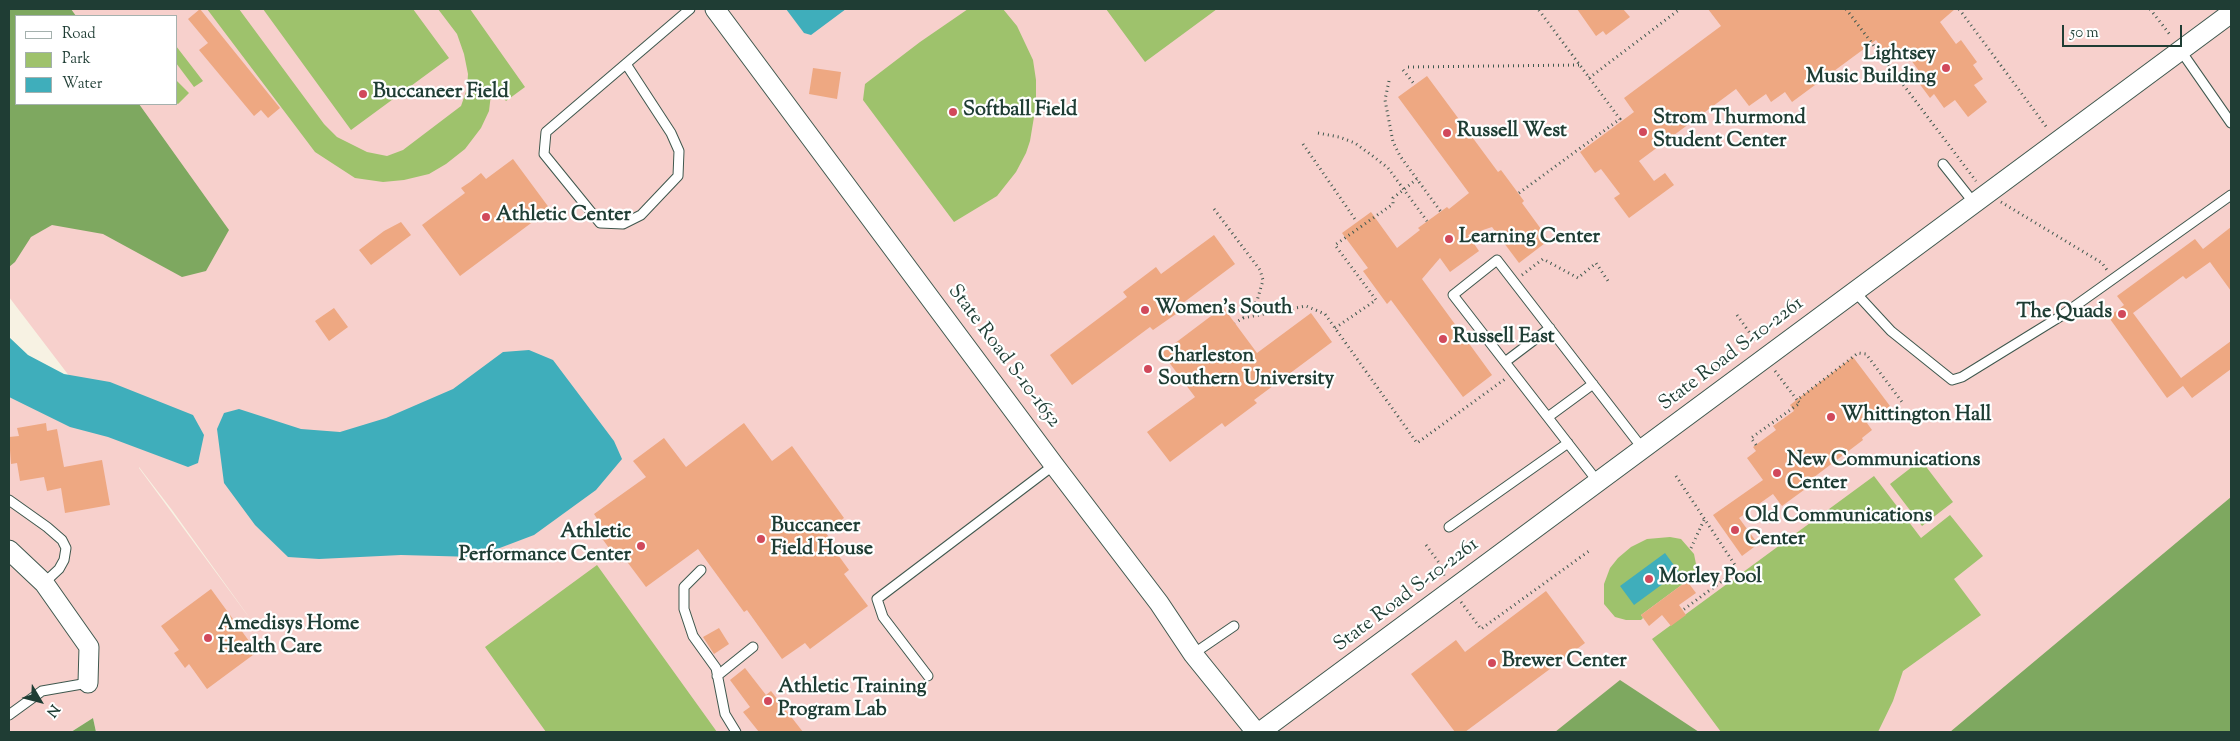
<!DOCTYPE html>
<style>
body{margin:0}
#map{position:relative;width:2240px;height:741px;overflow:hidden;background:#f7f2e3;font-family:"Sorts Mill Goudy",serif}
canvas{display:block}
.frame{position:absolute;inset:0;border:10px solid #1f3d34;pointer-events:none}
.legend{position:absolute;left:15px;top:15px;width:162px;height:90px;box-sizing:border-box;background:#fff;border:1px solid #a5b1ae;margin:0;padding:6px 9px;list-style:none;font-size:15px;color:#1f3d34}
.legend li{display:flex;align-items:center;gap:10px;height:25px}
.legend b{width:25px;border:1px solid #a5b1ae}
.north{position:absolute;left:15px;top:676px;width:50px;height:50px;-webkit-text-stroke:4px #fff;paint-order:stroke;rotate:127deg;font-size:14px;font-weight:700;line-height:20px;text-align:center;color:#1f3d34}
.north::after{content:'';display:block;margin:auto;width:18px;height:22px;background:#1f3d34;clip-path:polygon(50% 0,100% 100%,50% 72%,0 100%)}
.scale{position:absolute;left:2062px;top:25px;width:120px;height:22px;box-sizing:border-box;border:2px solid #1f3d34;border-top:0;padding-left:6px;font-size:15px;line-height:18px;white-space:nowrap;color:#1f3d34;-webkit-text-stroke:4px #fff;paint-order:stroke}
</style>
<div id="map">
<canvas width="2240" height="741"></canvas>
<div class="frame"></div>
<ul class="legend">
<li><b style="height:6px;background:#fff"></b>Road</li>
<li><b style="height:14px;background:#9ec26c"></b>Park</li>
<li><b style="height:14px;background:#3faebb"></b>Water</li>
</ul>
<div class="north">N</div>
<div class="scale">50 m</div>
</div>
<script>
const g = document.querySelector('canvas').getContext('2d');
g.lineJoin = 'round';
function fillPath(path, color) { g.fillStyle = color; g.fill(path, 'evenodd'); }
const poly = rows => new Path2D(rows.map(r => 'M' + r).join(''));
function trace(path, color, width, dash) { g.strokeStyle = color; g.lineWidth = width; g.lineCap = dash ? 'butt' : 'round'; g.setLineDash(dash || []); g.stroke(path); }
function drawText(font, color, halo, rows, align = 'center') {
  g.font = font + ' "Sorts Mill Goudy",serif'; g.lineWidth = 4.5; g.setLineDash([]); g.textBaseline = 'middle'; g.strokeStyle = halo; g.fillStyle = color; for (const [text, x, y, turn = 0] of rows) {
    g.save(); g.translate(x, y); g.rotate((+turn || 0) * Math.PI / 180); g.textAlign = isNaN(turn) ? turn : align; if (halo) g.strokeText(text, 0, 0); g.fillText(text, 0, 0); g.restore();
  }
}
const built = poly([
 [9,9,2231,9,2231,732,96,732,93,718,71,732,9,732,9,397,118,440,9,297],
 [16,16,176,16,176,104,16,104],
 [139,467,172,510,254,624,139,468]
]);
const green = poly([
 [207,9,239,9,324,124,337,137,367,152,387,156,403,150,461,106,467,89,468,74,464,54,457,34,438,9,470,9,525,87,506,101,492,86,489,111,481,128,465,149,446,164,429,174,404,180,383,182,355,178,315,152],
 [263,9,413,9,449,58,351,130],
 [968,9,1003,9,1017,26,1033,60,1036,80,1036,105,1030,141,1026,153,1016,172,997,196,954,222,863,100,865,84,920,42],
 [1106,9,1217,9,1145,62],
 [176,46,203,81,194,87,176,63],
 [176,80,189,93,178,104,176,103],
 [1921,460,1953,502,1922,526,1890,484],
 [1874,476,1921,538,1950,515,1983,556,1954,579,1981,615,1903,671,1893,701,1878,732,1721,732,1652,639],
 [1670,537,1681,539,1694,554,1696,564,1695,573,1689,584,1687,581,1641,615,1643,618,1641,620,1626,620,1615,617,1604,604,1604,584,1610,568,1618,558,1631,547,1647,539],
 [597,565,717,732,546,732,485,647]
]);
const forest = poly([
 [9,9,71,9,76,16,16,16,16,104,139,104,229,230,206,271,182,277,103,234,52,225,31,237,15,262,9,267],
 [2231,497,2231,732,1950,732],
 [1620,680,1699,732,1555,732],
 [93,718,96,732,71,732]
]);
const water = poly([
 [786,9,846,9,811,35,804,33],
 [9,337,28,355,64,374,110,382,193,415,204,435,198,463,188,467,108,437,70,427,9,397],
 [529,350,553,360,614,441,622,459,596,490,534,535,476,557,401,555,319,559,288,557,255,525,224,483,217,429,224,413,239,409,301,429,340,432,386,418,453,389,503,352],
 [1665,553,1679,572,1634,605,1620,586]
]);
const building = poly([
 [200,9,280,108,268,118,261,110,254,116,199,50,208,43,188,19],
 [1577,9,1623,9,1630,17,1606,35,1603,31,1596,36],
 [1708,9,1955,9,1940,22,1956,44,1961,40,1977,62,1973,65,1983,79,1974,85,1987,102,1968,117,1955,100,1944,108,1934,94,1930,98,1913,75,1919,71,1903,49,1889,58,1876,40,1792,102,1785,92,1771,102,1766,94,1749,106,1736,89,1639,161,1654,181,1665,173,1674,185,1629,218,1614,198,1620,194,1601,169,1595,173,1580,152,1634,112,1624,98,1721,26],
 [813,68,841,72,837,99,809,94],
 [1427,76,1498,172,1501,170,1524,201,1522,203,1549,240,1519,263,1492,227,1468,235,1479,251,1450,272,1440,258,1422,279,1492,375,1463,397,1391,300,1387,304,1363,271,1368,268,1342,233,1371,212,1397,248,1420,230,1418,228,1447,207,1449,209,1469,193,1398,97],
 [513,159,550,209,460,276,422,225,465,193,461,188,470,182,481,173,486,179],
 [401,222,411,235,371,265,359,250,384,231],
 [2231,227,2231,291,2210,262,2186,279,2183,276,2133,313,2181,378,2231,341,2231,369,2192,398,2183,386,2167,398,2110,319,2113,317,2111,315,2124,305,2117,296,2195,239,2203,249],
 [1214,235,1235,264,1183,303,1186,307,1153,330,1150,327,1072,385,1050,355,1127,297,1123,292,1156,267,1161,274],
 [1223,307,1257,353,1311,313,1332,342,1254,400,1257,403,1225,427,1222,423,1170,462,1147,432,1195,397,1162,353],
 [334,308,348,327,329,341,315,321],
 [1853,357,1890,406,1867,423,1872,430,1862,438,1863,440,1805,484,1808,487,1782,506,1773,494,1739,518,1758,544,1742,556,1713,515,1763,480,1747,458,1756,451,1753,447,1776,430,1773,426,1794,411,1790,405],
 [46,423,47,431,57,429,64,467,102,460,110,505,65,513,61,488,47,491,44,477,20,481,17,463,11,464,9,437,19,436,17,428],
 [744,423,772,461,792,446,844,518,825,532,836,546,833,548,849,570,844,574,868,606,810,649,805,643,782,659,747,610,744,612,698,549,646,587,625,559,620,563,598,533,604,529,594,514,646,477,633,461,664,438,686,467],
 [1687,581,1696,593,1679,605,1686,615,1671,626,1662,615,1649,626,1641,615],
 [211,589,257,652,207,689,189,664,185,668,174,653,179,650,161,626],
 [1546,591,1585,643,1465,732,1455,732,1411,674,1456,640,1465,652],
 [719,628,729,644,714,654,703,637],
 [745,668,766,695,771,691,803,732,759,732,743,712,750,707,730,680]
]);
const path = poly([
 [1846,9,1976,181],
 [1959,9,2048,129],
 [2150,9,2171,36],
 [1408,67,1579,65],
 [1403,70,1415,85],
 [1589,78,1680,9],
 [1389,81,1385,100,1393,142,1400,156,1441,212],
 [1318,133,1339,137,1355,143,1374,157,1388,168,1427,221],
 [1303,144,1357,222],
 [1519,193,1620,119,1538,9],
 [2001,202,2102,263,2107,270],
 [1214,209,1260,270,1263,280,1257,301,1243,318,1235,323],
 [1522,275,1543,259,1578,278,1596,263,1610,284],
 [1737,315,1757,343],
 [1243,318,1306,306,1325,314,1417,443,1505,379],
 [1335,328,1376,300,1335,245,1393,204,1393,198,1417,179],
 [1775,371,1797,400,1858,353,1866,354,1902,402],
 [1756,445,1751,438,1800,403,1797,400],
 [1676,476,1735,565,1733,573,1683,610],
 [1426,545,1440,564,1444,576],
 [1691,548,1704,520],
 [1461,602,1481,629,1589,551]
]);
const service = poly([
 [2181,51,2231,123],
 [626,64,671,133,679,151,678,176,641,215,623,224,600,223,544,154,546,132,690,9],
 [1943,164,1974,203],
 [1855,292,1891,331,1952,380,1962,377,2061,316,2231,195],
 [1505,362,1550,328],
 [1548,417,1593,384],
 [1598,482,1453,295,1497,260,1643,449],
 [9,500,47,527,62,540,66,548,64,560,59,569,44,583],
 [1449,527,1568,443],
 [701,570,684,587,684,609,693,636,716,668,725,714,736,732],
 [1193,654,1234,626],
 [717,676,753,647],
 [928,676,883,617,877,599,1054,465],
 [9,715,42,691,88,683]
]);
const minor = poly([
 [715,9,1054,465,1159,603,1193,654,1256,732],
 [9,550,44,583,89,647,88,683],
 [1260,732,2231,13]
]);
const markers = [
 [1946,68,5,"#d1495b"],
 [363,94,5,"#d1495b"],
 [953,112,5,"#d1495b"],
 [1643,132,5,"#d1495b"],
 [1447,133,5,"#d1495b"],
 [486,217,5,"#d1495b"],
 [1449,239,5,"#d1495b"],
 [1145,310,5,"#d1495b"],
 [2122,314,5,"#d1495b"],
 [1443,339,5,"#d1495b"],
 [1148,369,5,"#d1495b"],
 [1831,417,5,"#d1495b"],
 [1777,473,5,"#d1495b"],
 [1735,530,5,"#d1495b"],
 [761,539,5,"#d1495b"],
 [641,546,5,"#d1495b"],
 [1649,579,5,"#d1495b"],
 [208,638,5,"#d1495b"],
 [1492,663,5,"#d1495b"],
 [768,701,5,"#d1495b"]
];
const poiNames = [
 ["Lightsey",1936,56,"right"],
 ["Music Building",1936,79,"right"],
 ["Buccaneer Field",373,94],
 ["Softball Field",963,112],
 ["Strom Thurmond",1653,120],
 ["Student Center",1653,143],
 ["Russell West",1457,133],
 ["Athletic Center",496,217],
 ["Learning Center",1459,239],
 ["Women's South",1155,310],
 ["The Quads",2112,314,"right"],
 ["Russell East",1453,339],
 ["Charleston",1158,358],
 ["Southern University",1158,381],
 ["Whittington Hall",1841,417],
 ["New Communications",1787,462],
 ["Center",1787,485],
 ["Old Communications",1745,518],
 ["Center",1745,541],
 ["Buccaneer",771,528],
 ["Field House",771,551],
 ["Athletic",631,534,"right"],
 ["Performance Center",631,557,"right"],
 ["Morley Pool",1659,579],
 ["Amedisys Home",218,626],
 ["Health Care",218,649],
 ["Brewer Center",1502,663],
 ["Athletic Training",778,689],
 ["Program Lab",778,712]
];
const streetNames = [
 ["State Road S-10-2261",1732,355,-37],
 ["State Road S-10-1652",1003,357,53],
 ["State Road S-10-2261",1407,596,-37]
];
fillPath(built, '#f7d0cc');
fillPath(green, '#9ec26c');
fillPath(forest, '#7ea860');
fillPath(water, '#3faebb');
fillPath(building, '#eea882');
trace(service, '#3f584e', 11);
trace(minor, '#3f584e', 21);
trace(path, '#3f584e', 3, [1, 4]);
trace(service, '#fff', 9);
trace(minor, '#fff', 19);
for (const [x, y, r, color] of markers) { const dot = new Path2D(); dot.arc(x, y, r, 0, 2 * Math.PI); g.fillStyle = color; g.fill(dot); trace(dot, '#fff', 2); }
drawText('bold 20px', '#1f3d34', '#fff', poiNames, 'left');
drawText('20px', '#1f3d34', '#fff', streetNames);
</script>
